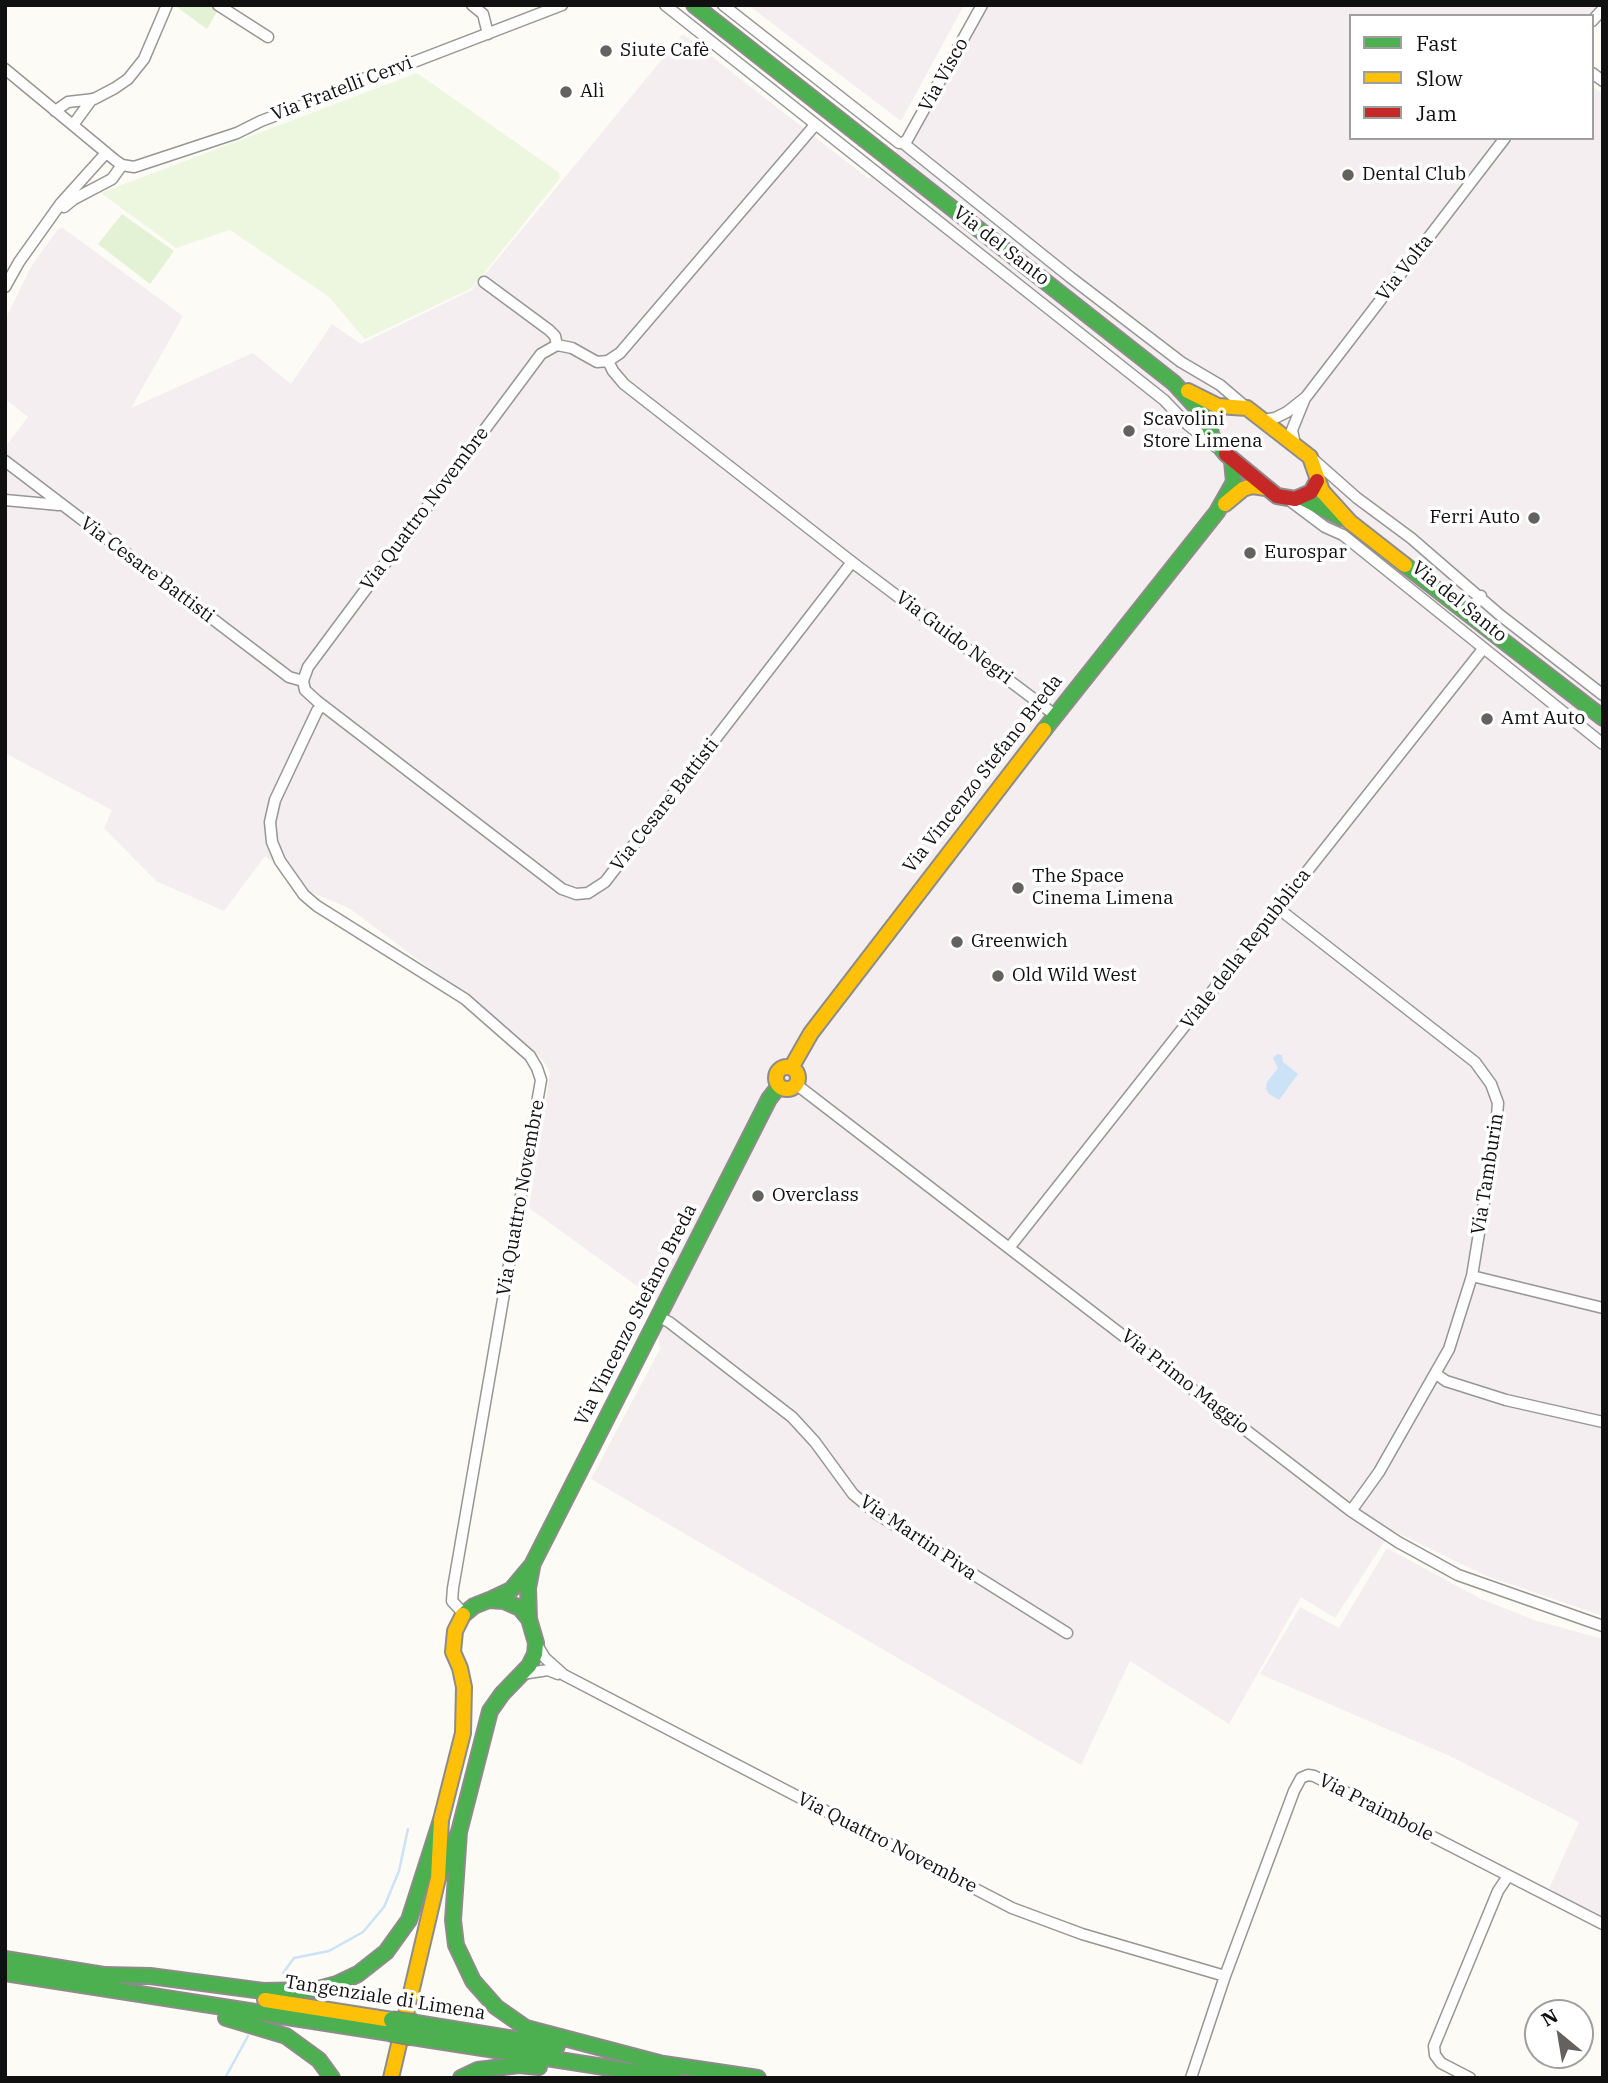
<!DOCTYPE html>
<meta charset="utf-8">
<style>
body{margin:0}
#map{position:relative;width:1608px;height:2083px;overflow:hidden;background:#fcfbf5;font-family:"IBM Plex Serif",serif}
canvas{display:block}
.frame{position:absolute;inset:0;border:7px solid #101010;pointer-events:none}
.legend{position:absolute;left:1349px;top:14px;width:245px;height:126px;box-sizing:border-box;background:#fff;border:2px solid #9f9f9f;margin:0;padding:9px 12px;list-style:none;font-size:21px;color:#101010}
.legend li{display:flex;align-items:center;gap:14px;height:35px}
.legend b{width:35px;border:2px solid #9f9f9f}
.north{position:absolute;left:1524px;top:1999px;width:70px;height:70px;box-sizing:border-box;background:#fff;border:2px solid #9f9f9f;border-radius:50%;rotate:330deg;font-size:19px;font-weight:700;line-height:28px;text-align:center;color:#101010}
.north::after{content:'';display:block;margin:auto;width:24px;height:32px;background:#636260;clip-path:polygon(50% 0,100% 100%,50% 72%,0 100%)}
</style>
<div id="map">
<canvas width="1608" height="2083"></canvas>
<div class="frame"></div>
<ul class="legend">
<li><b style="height:9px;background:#4caf50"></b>Fast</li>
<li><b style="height:9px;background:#ffc107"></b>Slow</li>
<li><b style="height:9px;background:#c62828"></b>Jam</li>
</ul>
<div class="north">N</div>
</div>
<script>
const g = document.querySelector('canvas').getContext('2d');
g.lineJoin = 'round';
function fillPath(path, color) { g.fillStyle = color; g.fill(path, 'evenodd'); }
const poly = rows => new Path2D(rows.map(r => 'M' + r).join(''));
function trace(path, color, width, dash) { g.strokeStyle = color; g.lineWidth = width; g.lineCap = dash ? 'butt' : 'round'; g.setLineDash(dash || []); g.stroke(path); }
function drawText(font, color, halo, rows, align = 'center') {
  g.font = font + ' "IBM Plex Serif",serif'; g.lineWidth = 7; g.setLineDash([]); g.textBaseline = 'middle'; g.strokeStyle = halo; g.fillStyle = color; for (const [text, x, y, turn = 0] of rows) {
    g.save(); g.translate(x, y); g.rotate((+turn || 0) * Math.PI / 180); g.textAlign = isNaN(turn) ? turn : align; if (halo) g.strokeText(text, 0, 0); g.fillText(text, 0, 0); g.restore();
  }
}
const industrial = poly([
 [748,5,964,5,901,121],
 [985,5,1596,5,1588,16,1351,16,1351,138,1592,138,1592,86,1603,94,1603,1616,1484,1575,1392,1530,1335,1618,1301,1597,1229,1724,1130,1661,1081,1765,591,1479,660,1349,655,1299,529,1208,550,1073,543,1060,485,1010,349,908,305,890,265,856,224,911,156,881,104,828,112,810,5,753,5,447,28,417,5,399,5,320,32,265,58,229,63,228,183,316,131,408,253,353,291,384,332,324,361,344,472,290,683,34,869,179,912,134],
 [1387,1548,1481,1599,1537,1621,1603,1639,1603,1919,1549,1889,1579,1822,1452,1757,1260,1674,1300,1607,1339,1628]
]);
const green = poly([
 [174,5,211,5,218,10,207,29],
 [122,214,174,251,150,284,98,244]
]);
const pitch = poly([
 [417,73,558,172,560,178,472,288,365,339,328,296,230,230,176,248,101,193]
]);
const water = poly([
 [1277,1054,1282,1055,1283,1062,1298,1074,1279,1100,1269,1094,1266,1088,1267,1082,1278,1068,1273,1058]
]);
const stream = poly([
 [283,1973,294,1958,329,1951,363,1932,384,1907,399,1871,408,1829],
 [225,2078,248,2036]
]);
const street = poly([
 [218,5,268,37],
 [472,5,483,14,488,34],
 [665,5,1164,400,1188,425,1216,447],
 [723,5,899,143,903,143,1070,277,1181,362,1220,385,1247,408],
 [1592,21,1603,9],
 [5,69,115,160,122,165,134,167,237,133,261,121,338,92,355,81,385,73,562,5],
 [1592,73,1603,81],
 [55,111,68,102,94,99,115,88,128,79,144,59,167,5],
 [73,125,92,99],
 [903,143,907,140,982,5],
 [64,207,74,199,112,179,122,165],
 [484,282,549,330,555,336,557,345],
 [5,287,19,262,61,203,106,153],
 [557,345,572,348,597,362,608,361,620,353,815,125],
 [608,361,613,371,624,384,852,562,1055,715],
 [1263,420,1275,418,1287,412,1306,397,1505,138],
 [1295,445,1292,430,1305,398],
 [1314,460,1357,498,1411,538,1500,615,1603,695],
 [5,461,289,677,303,681],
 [5,500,59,505],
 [1289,500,1325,527,1343,535,1603,744],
 [1468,613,1481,596],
 [303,681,305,690,317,701,562,889,576,894,588,893,605,882,852,562],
 [303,681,308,667,541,354,557,345],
 [322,705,317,711,275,800,270,822,272,842,280,861,304,895,317,906,465,999,530,1056,537,1068,541,1080,453,1588,452,1601,464,1614],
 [1279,909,1475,1062,1491,1084,1498,1103,1496,1129,1472,1276,1449,1349,1379,1472,1351,1511],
 [797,1085,1351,1511,1398,1542,1458,1575,1603,1626],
 [1009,1248,1483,649],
 [1472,1276,1603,1308],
 [659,1317,669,1322,792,1417,815,1442,853,1494,877,1514,1067,1633],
 [1436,1374,1446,1381,1506,1400,1603,1422],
 [536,1643,545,1658,564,1675,1012,1908,1082,1934,1225,1976],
 [522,1674,548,1670,558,1674],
 [1191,2078,1225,1976,1294,1791,1301,1778,1308,1775,1314,1776,1603,1924],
 [1470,2078,1441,2063,1435,2055,1434,2046,1498,1891,1508,1876]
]);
const fast = poly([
 [694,5,1174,383,1207,419,1212,437,1226,454],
 [1302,498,1342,518],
 [1405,565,1603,718],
 [1044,730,1217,512,1234,482,1232,461],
 [492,1599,511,1590,532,1565,769,1099,779,1086],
 [529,1619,528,1588,532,1567],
 [459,1832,453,1920,456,1945,473,1981,496,2007,526,2028,659,2063],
 [438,1878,459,1832,490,1711,502,1694,529,1666,535,1654,536,1643,529,1619,520,1608,504,1601,489,1600,474,1606,463,1615],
 [5,1959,116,1977],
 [5,1973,390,2033],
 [105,1975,150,1976,263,1991,315,1990,337,1984,358,1974,386,1952,409,1920,441,1820],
 [226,2018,286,2036,319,2060,332,2078],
 [416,2023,557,2046],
 [412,2037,674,2078],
 [650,2062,758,2078],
 [461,2078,478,2070,519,2065,539,2067]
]);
const slow = poly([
 [1188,391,1218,406,1247,408,1310,457,1322,491,1350,522,1405,565],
 [1225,504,1243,489,1252,486,1266,488],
 '776 1078a11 11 0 1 1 22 0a11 11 0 1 1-22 0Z',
 [791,1068,811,1033,1044,730],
 [265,2000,392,2020],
 [391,2078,438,1878,441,1820,463,1733,464,1687,460,1668,453,1652,455,1631,463,1615]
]);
const jam = poly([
 [1226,454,1277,496,1295,499,1311,492,1317,481]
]);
const fastBridge = poly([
 [392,2020,416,2023],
 [390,2033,412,2037]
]);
const markers = [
 [606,51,7,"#636260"],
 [566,92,7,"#636260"],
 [1348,175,7,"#636260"],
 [1129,431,7,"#636260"],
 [1534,518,7,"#636260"],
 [1250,553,7,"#636260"],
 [1487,719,7,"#636260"],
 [1018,888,7,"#636260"],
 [957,942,7,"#636260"],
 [998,976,7,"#636260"],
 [758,1196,7,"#636260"]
];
const poiNames = [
 ["Siute Cafè",620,51],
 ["Alì",580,92],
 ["Dental Club",1362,175],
 ["Scavolini",1143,420],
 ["Store Limena",1143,442],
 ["Ferri Auto",1520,518,"right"],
 ["Eurospar",1264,553],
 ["Amt Auto",1501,719],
 ["The Space",1032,877],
 ["Cinema Limena",1032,899],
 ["Greenwich",971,942],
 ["Old Wild West",1012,976],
 ["Overclass",772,1196]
];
const streetNames = [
 ["Via Visco",944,75,-61],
 ["Via Fratelli Cervi",342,89,-21],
 ["Via del Santo",1001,246,38],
 ["Via Volta",1405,268,-52],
 ["Via Quattro Novembre",425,509,-53],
 ["Via Cesare Battisti",147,570,37],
 ["Via del Santo",1459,602,39],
 ["Via Guido Negri",954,638,37],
 ["Via Vincenzo Stefano Breda",983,774,-52],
 ["Via Cesare Battisti",665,805,-52],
 ["Viale della Repubblica",1246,949,-52],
 ["Via Tamburin",1488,1174,-81],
 ["Via Quattro Novembre",521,1198,-80],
 ["Via Vincenzo Stefano Breda",636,1315,-63],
 ["Via Primo Maggio",1185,1382,38],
 ["Via Martin Piva",918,1538,34],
 ["Via Praimbole",1376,1808,27],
 ["Via Quattro Novembre",887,1843,27],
 ["Tangenziale di Limena",385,1998,9]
];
fillPath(industrial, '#f4eef1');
fillPath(green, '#e3f2d5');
fillPath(pitch, '#edf6df');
fillPath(water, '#cce2f6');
trace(stream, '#cce2f6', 2.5);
trace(street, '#969693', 13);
trace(fast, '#8d8c8a', 18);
trace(slow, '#8d8c8a', 18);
trace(jam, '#8d8c8a', 18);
trace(street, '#fffefe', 10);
trace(fast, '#4caf50', 14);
trace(slow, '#ffc107', 14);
trace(jam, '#c62828', 14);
trace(fastBridge, '#848380', 19, []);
trace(fastBridge, '#4caf50', 16);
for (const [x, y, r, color] of markers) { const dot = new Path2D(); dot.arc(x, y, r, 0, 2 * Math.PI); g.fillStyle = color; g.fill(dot); trace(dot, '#fff', 2.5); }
drawText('19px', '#101010', '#fff', poiNames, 'left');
drawText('19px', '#101010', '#fff', streetNames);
</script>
